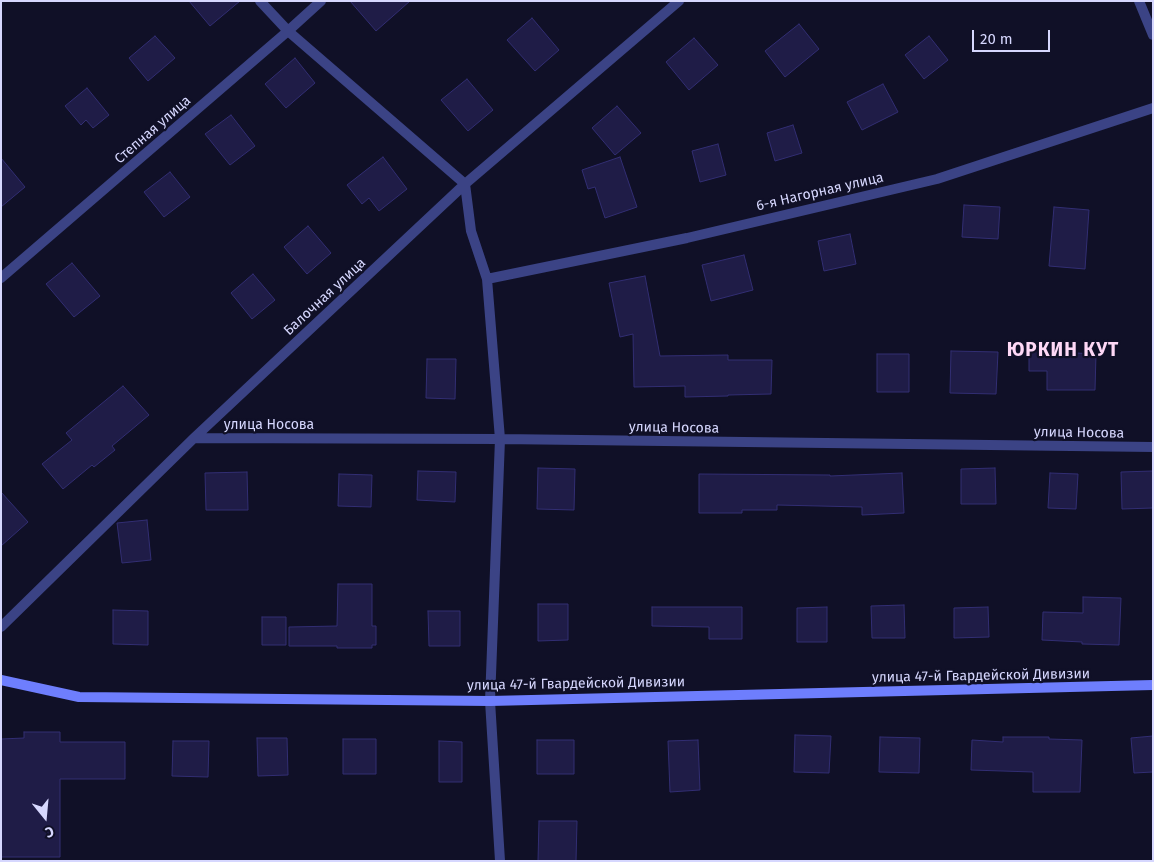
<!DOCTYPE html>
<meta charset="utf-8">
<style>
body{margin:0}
#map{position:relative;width:1154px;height:862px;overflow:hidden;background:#101027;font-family:"Fira Sans",sans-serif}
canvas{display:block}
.frame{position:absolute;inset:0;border:2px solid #d6d7fe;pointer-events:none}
.north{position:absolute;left:20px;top:792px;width:50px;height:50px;-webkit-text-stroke:4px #101027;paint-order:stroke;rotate:163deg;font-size:14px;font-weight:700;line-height:20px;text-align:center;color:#d6d7fe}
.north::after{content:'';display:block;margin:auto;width:18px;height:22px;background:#d6d7fe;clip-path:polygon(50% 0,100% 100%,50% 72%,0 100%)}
.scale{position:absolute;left:972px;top:30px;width:78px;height:22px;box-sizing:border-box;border:2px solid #d6d7fe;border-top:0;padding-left:6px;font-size:15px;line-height:18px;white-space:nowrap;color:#d6d7fe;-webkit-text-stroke:4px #101027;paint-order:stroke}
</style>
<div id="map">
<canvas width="1154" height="862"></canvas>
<div class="frame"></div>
<div class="north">С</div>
<div class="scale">20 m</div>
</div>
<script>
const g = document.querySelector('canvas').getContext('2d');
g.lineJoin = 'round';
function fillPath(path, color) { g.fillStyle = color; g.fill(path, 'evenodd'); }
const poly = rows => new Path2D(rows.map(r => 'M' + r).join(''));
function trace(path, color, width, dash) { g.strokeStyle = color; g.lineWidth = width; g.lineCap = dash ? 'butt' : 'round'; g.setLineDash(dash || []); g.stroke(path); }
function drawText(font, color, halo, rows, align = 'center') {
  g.font = font + ' "Fira Sans",sans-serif'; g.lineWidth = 4.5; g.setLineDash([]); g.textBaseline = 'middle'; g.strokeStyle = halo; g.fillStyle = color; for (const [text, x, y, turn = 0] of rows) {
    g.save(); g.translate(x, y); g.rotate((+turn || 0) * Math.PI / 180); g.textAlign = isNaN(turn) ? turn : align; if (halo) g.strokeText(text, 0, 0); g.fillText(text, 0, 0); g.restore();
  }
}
const building = poly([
 [189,1,240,1,210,26,189,1],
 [350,1,410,1,376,31,350,1],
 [532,18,559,50,535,71,507,40,532,18],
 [799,24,819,49,785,77,765,51,799,24],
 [155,36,175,58,148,81,129,58,155,36],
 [929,36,948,60,924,79,905,55,929,36],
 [694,38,718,65,689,90,666,62,694,38],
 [295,58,315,83,286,108,265,84,295,58],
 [467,79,493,110,468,131,441,100,467,79],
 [883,84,898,112,862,130,847,102,883,84],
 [87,88,109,115,93,128,86,120,81,125,65,106,87,88],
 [617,106,641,133,615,155,592,128,617,106],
 [231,115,255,146,230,165,205,134,231,115],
 [793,125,802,153,775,161,767,133,793,125],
 [718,144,726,175,700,182,692,151,718,144],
 [383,157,407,189,379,211,369,198,362,204,347,185,383,157],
 [620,157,637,207,605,218,595,187,588,189,582,170,620,157],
 [1,158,25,187,1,207,1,158],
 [170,172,190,197,164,217,144,192,170,172],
 [964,205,1000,207,998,239,962,237,964,205],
 [1054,207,1089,210,1085,269,1049,266,1054,207],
 [308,226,331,253,307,274,284,247,308,226],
 [850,234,856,264,824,271,818,241,850,234],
 [744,255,753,290,711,301,702,265,744,255],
 [72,263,100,296,74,317,46,284,72,263],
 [253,274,275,300,252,319,231,293,253,274],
 [645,276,660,356,728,355,728,360,772,360,771,394,728,395,728,396,685,397,685,386,634,387,633,334,620,337,609,283,645,276],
 [1029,345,1076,345,1076,353,1096,354,1095,390,1047,390,1047,371,1029,371,1029,345],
 [951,351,998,352,996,394,950,393,951,351],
 [877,354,909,354,909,392,877,392,877,354],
 [427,359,456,359,455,399,426,398,427,359],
 [123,386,149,415,112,446,115,450,94,467,92,465,63,489,42,464,72,440,66,433,123,386],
 [538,468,575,469,574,510,537,509,538,468],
 [995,468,996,504,961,504,961,469,995,468],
 [418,471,456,472,455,502,417,500,418,471],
 [1153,471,1153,508,1122,509,1121,472,1153,471],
 [247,472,248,510,206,510,205,473,247,472],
 [902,473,904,513,862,515,862,507,777,505,777,510,742,510,742,513,699,513,699,474,830,475,830,476,902,473],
 [1050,473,1078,474,1076,509,1048,508,1050,473],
 [339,474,372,475,371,507,338,506,339,474],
 [1,492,28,522,1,546,1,492],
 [147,520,151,560,122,563,117,523,147,520],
 [338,584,372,584,372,626,376,626,376,645,372,645,372,648,337,648,337,646,289,646,289,627,337,626,338,584],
 [1083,597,1121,598,1119,645,1082,644,1082,642,1042,640,1043,612,1083,613,1083,597],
 [538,604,568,604,568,640,538,641,538,604],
 [904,605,905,638,872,638,871,606,904,605],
 [652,607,742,607,742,639,709,639,709,627,652,626,652,607],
 [827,607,827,642,797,642,797,608,827,607],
 [988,607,989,637,954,638,954,608,988,607],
 [113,610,148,611,148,645,113,644,113,610],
 [428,611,460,611,460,646,429,646,428,611],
 [262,617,286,617,286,645,262,645,262,617],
 [24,732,60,732,60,742,125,742,125,779,60,779,60,857,1,857,1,739,24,738,24,732],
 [795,735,831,736,829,773,794,772,795,735],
 [1153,736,1153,772,1134,773,1131,738,1153,736],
 [880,737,920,738,919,773,879,772,880,737],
 [1003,737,1049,737,1049,739,1082,740,1080,792,1033,792,1033,772,971,770,972,740,1003,742,1003,737],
 [257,738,287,738,288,775,258,776,257,738],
 [343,739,376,739,376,774,343,774,343,739],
 [537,740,574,740,574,774,537,774,537,740],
 [698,740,700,790,670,792,668,741,698,740],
 [173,741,209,741,208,777,172,776,173,741],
 [439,741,462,742,462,782,439,782,439,741],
 [539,821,577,821,576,861,538,861,539,821]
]);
const minor = poly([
 [260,1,288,31,465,184,471,231,487,279,500,439,490,701,500,861],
 [1139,1,1153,35],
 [1,278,288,31,321,1],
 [487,279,687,238,937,179,1153,108],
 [194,438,500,439,1153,447],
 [1,627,194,438,465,184,679,1]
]);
const secondary = poly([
 [1,680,79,697,490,701,1153,685]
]);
const streetNames = [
 ["Степная улица",153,130,-41],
 ["6-я Нагорная улица",820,192,-13],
 ["Балочная улица",325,297,-43],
 ["улица Носова",269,425],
 ["улица Носова",674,428,1],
 ["улица Носова",1079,433,1],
 ["улица 47-й Гвардейской Дивизии",981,676,-1],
 ["улица 47-й Гвардейской Дивизии",576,684,-1]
];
const districtNames = [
 ["ЮРКИН КУТ",1063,351]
];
fillPath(building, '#1f1c47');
trace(building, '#322e73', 1);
trace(minor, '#3b4385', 10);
trace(secondary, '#6e7efd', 10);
drawText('14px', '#d6d7fe', '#101027', streetNames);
g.letterSpacing = '1px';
drawText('bold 19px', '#fed8f6', '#101027', districtNames);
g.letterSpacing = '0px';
</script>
